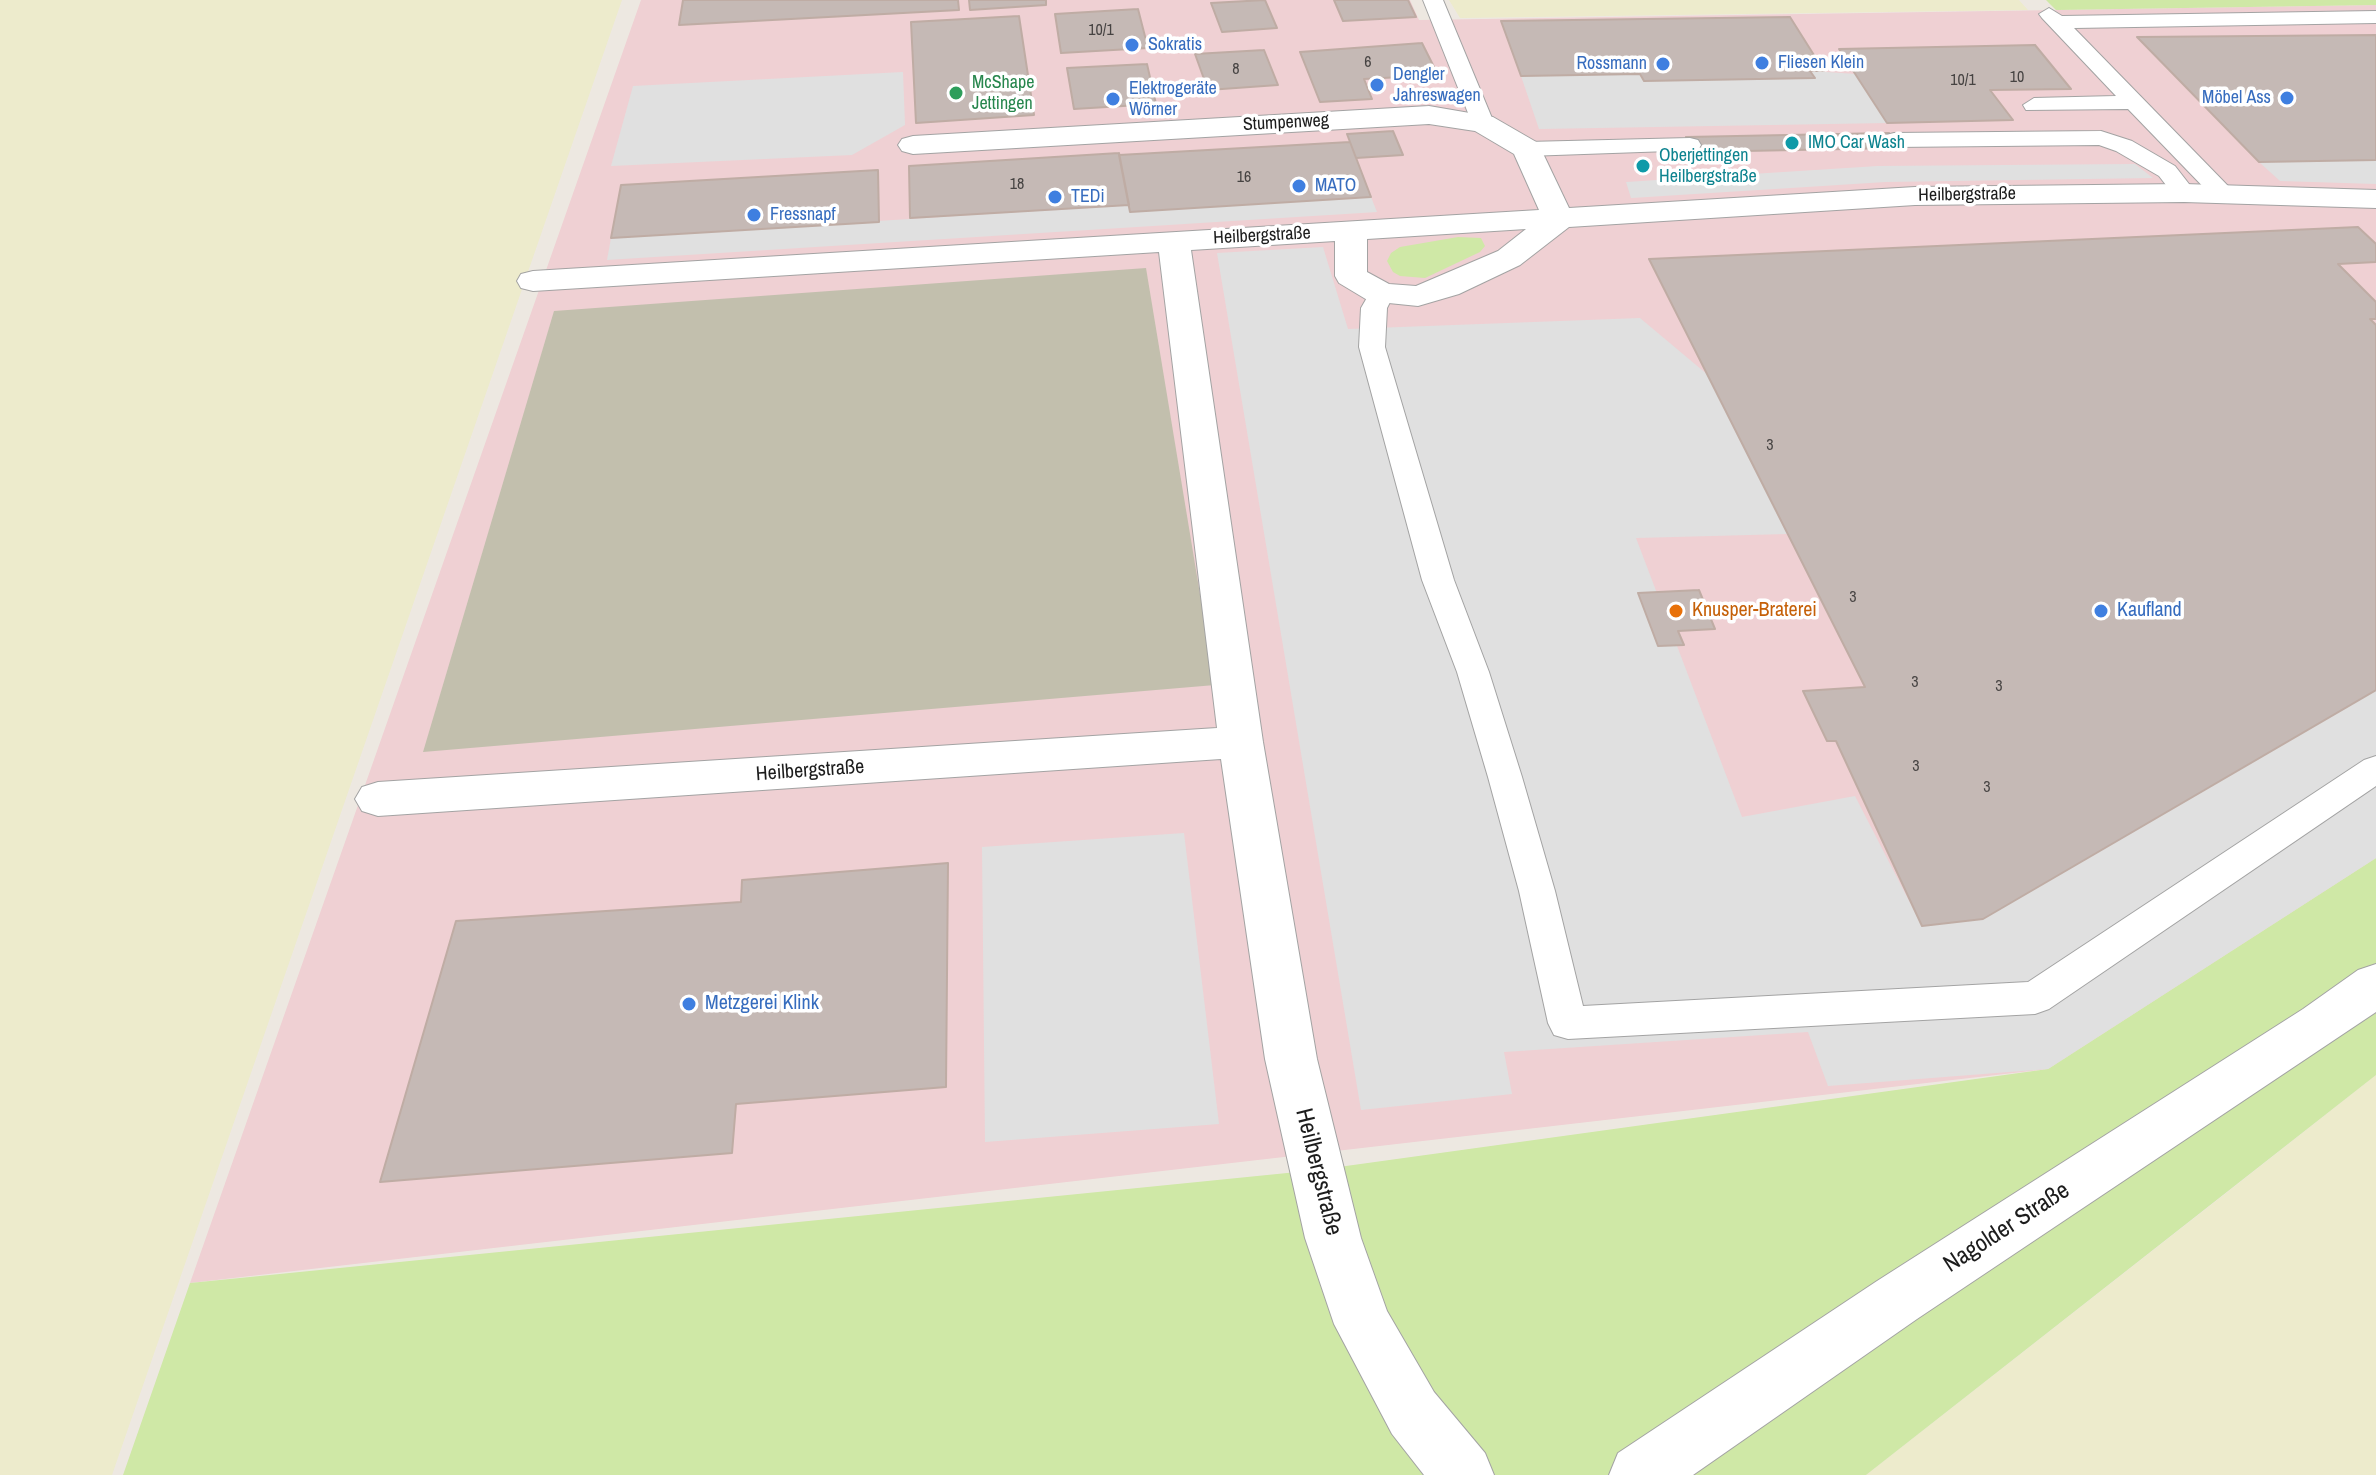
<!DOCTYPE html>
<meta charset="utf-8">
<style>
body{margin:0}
canvas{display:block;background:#ede8e1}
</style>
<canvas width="2376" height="1475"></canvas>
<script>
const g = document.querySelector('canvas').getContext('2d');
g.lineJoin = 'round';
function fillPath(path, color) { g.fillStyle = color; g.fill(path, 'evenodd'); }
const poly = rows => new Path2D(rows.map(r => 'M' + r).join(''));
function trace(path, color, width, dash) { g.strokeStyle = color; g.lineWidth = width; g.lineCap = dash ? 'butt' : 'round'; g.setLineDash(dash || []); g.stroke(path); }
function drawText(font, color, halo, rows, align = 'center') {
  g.font = font + ' "Archivo Narrow",sans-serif'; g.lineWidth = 7; g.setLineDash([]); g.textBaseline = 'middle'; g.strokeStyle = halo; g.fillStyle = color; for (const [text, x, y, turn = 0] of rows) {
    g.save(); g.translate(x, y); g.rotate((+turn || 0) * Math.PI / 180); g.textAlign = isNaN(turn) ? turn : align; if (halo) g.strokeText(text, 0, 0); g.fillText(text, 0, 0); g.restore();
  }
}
const commercial = poly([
 [641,0,1410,0,1419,20,2376,5,2376,858,2048,1069,190,1283]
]);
const construction = poly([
 [1146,268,1215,685,423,752,554,311]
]);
const farmland = poly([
 [0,0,622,0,112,1475,0,1475],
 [1449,0,2019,0,2028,10,1460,18],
 [2376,1075,2376,1475,1866,1475,2220,1198]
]);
const grass = poly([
 [2046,0,2376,0,2376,5,2056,10],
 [1458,237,1481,238,1485,246,1480,252,1425,278,1400,276,1393,272,1387,261,1391,253,1400,247],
 [2376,858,2376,1075,1866,1475,123,1475,190,1283,1317,1170,2048,1069]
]);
const parking = poly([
 [1811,71,1856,74,1887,123,1539,129,1521,76,1640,74,1644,81,1814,78],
 [903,72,905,125,852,155,611,166,633,86],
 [2376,160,2376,184,2280,181,2259,162],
 [2135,164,2153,178,1886,182,1631,198,1626,182,1878,166],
 [1371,197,1377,212,607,260,611,238,1129,205,1130,212],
 [1323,247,1348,329,1640,318,1708,375,1787,534,1636,538,1742,817,1855,796,1922,926,1983,919,2376,690,2376,858,2048,1069,1828,1086,1808,1032,1504,1052,1512,1094,1361,1110,1217,253],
 [1184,833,1219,1124,985,1142,982,847]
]);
const building = poly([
 [683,0,958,0,959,10,679,25,683,0],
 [969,0,1046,0,1046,5,970,10,969,0],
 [1265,0,1277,28,1222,32,1211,3,1265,0],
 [1334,0,1408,0,1416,17,1343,21,1334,0],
 [1138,9,1148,48,1061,53,1055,14,1138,9],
 [1019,16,1034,115,916,123,911,22,1019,16],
 [1790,17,1824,71,1810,71,1815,78,1644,81,1640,74,1521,76,1501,21,1790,17],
 [2376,35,2376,160,2259,162,2137,37,2376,35],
 [1422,43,1438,75,1364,79,1372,99,1320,102,1300,52,1422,43],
 [2035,45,2071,89,1990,90,2013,120,1887,123,1839,49,2035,45],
 [1264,50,1278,85,1208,90,1195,54,1264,50],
 [1147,64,1156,104,1074,109,1067,68,1147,64],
 [1393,131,1403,155,1356,158,1347,134,1393,131],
 [1889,133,1898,148,1693,152,1686,137,1889,133],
 [1350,142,1371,197,1130,212,1119,155,1350,142],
 [1119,153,1129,205,910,218,909,166,1119,153],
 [878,170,879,222,611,238,621,185,878,170],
 [2358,227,2376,244,2376,262,2338,264,2376,302,2376,319,2370,319,2376,325,2376,690,1983,919,1922,926,1836,741,1827,741,1803,691,1865,687,1649,259,2358,227],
 [1699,590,1715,629,1678,631,1684,645,1658,646,1638,593,1699,590],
 [948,863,946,1087,736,1104,732,1153,380,1182,456,921,741,902,742,880,948,863]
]);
const service = poly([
 [1423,0,1443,0,1494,123,1491,128,1475,128,1472,123,1423,0],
 [2049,8,2062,16,2376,11,2376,23,2074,28,2231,189,2235,194,2231,199,2223,201,2215,199,2128,109,2026,110,2023,105,2034,98,2116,96,2042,18,2039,14,2049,8],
 [2101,131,2132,141,2175,166,2196,193,2192,198,2176,198,2159,176,2116,151,2099,145,1894,147,1886,145,1883,140,1886,135,1894,133,2101,131],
 [1690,138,1698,140,1701,145,1698,150,1527,156,1519,154,1515,149,1519,144,1527,142,1690,138],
 [1381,286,1390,289,1394,294,1387,308,1385,347,1454,580,1489,672,1522,777,1555,891,1583,1006,2028,982,2364,760,2376,756,2376,786,2049,1009,2035,1014,1568,1039,1554,1035,1548,1023,1519,891,1488,777,1457,672,1422,580,1359,347,1361,308,1372,289,1381,286]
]);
const minor = poly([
 [1429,106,1493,117,1538,143,1569,208,1915,187,2184,184,2376,190,2376,208,2184,202,1915,205,1569,227,1520,265,1459,294,1418,306,1369,301,1339,283,1335,276,1335,241,1191,250,1263,742,1317,1059,1361,1238,1387,1311,1434,1392,1485,1453,1494,1475,1424,1475,1392,1434,1334,1324,1305,1238,1265,1059,1221,759,378,816,362,811,355,799,362,787,378,782,1217,728,1159,252,533,291,521,288,517,281,521,274,533,271,1539,210,1514,154,1475,131,1429,124,913,154,902,151,898,145,902,139,913,136,1429,106],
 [1526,229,1498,251,1416,286,1389,284,1367,272,1367,239,1526,229]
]);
const tertiary = poly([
 [2376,964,2376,1012,1917,1319,1693,1475,1609,1475,1618,1453,1877,1281,2303,1009,2358,970,2376,964]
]);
const markers = [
 [1132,45,8,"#3f7fe0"],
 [1762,63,8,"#3f7fe0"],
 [1663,64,8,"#3f7fe0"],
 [1377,85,8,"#3f7fe0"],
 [956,93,8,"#2e9e5b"],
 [2287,98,8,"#3f7fe0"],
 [1113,99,8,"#3f7fe0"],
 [1792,143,8,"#0f9aa8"],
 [1643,166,8,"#0f9aa8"],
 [1299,186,8,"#3f7fe0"],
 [1055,197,8,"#3f7fe0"],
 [754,215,8,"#3f7fe0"],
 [1676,611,8,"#e8710a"],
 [2101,611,8,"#3f7fe0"],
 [689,1004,8,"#3f7fe0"]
];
const numberNames = [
 ["10/1",1101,31],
 ["6",1368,63],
 ["8",1236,70],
 ["10",2017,78],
 ["10/1",1963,81],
 ["16",1244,178],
 ["18",1017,185],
 ["3",1770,446],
 ["3",1853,598],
 ["3",1915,683],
 ["3",1999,687],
 ["3",1916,767],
 ["3",1987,788]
];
const farShopnames = [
 ["Sokratis",1148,45],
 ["Fliesen Klein",1778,63],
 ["Rossmann",1647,64,"right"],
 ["Dengler",1393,75],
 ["Jahreswagen",1393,96],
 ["Elektrogeräte",1129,89],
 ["Wörner",1129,110],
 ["Möbel Ass",2271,98,"right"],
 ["MATO",1315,186],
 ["TEDi",1071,197],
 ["Fressnapf",770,215]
];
const farLeisurenames = [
 ["McShape",972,83],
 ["Jettingen",972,104]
];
const farStreetnames = [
 ["Stumpenweg",1286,123,-3],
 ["Heilbergstraße",1967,195,-1],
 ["Heilbergstraße",1262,236,-3]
];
const farCulturenames = [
 ["IMO Car Wash",1808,143],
 ["Oberjettingen",1659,156],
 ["Heilbergstraße",1659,177]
];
const foodNames = [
 ["Knusper-Braterei",1692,611]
];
const shopNames = [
 ["Kaufland",2117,611],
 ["Metzgerei Klink",705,1004]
];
const streetNames = [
 ["Heilbergstraße",810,771,-4]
];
const nearStreetnames = [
 ["Heilbergstraße",1318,1172,76],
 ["Nagolder Straße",2007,1228,-33]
];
fillPath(commercial, '#efd0d3');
fillPath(construction, '#c2bfad');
fillPath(farmland, '#edebcc');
fillPath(grass, '#cfe8a6');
fillPath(parking, '#e0e0e0');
fillPath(building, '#c5b9b5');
trace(building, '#bfaca4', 2);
trace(service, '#a3a3a3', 2);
trace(minor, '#a3a3a3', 2);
trace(tertiary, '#a3a3a3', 2);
fillPath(service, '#fff');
fillPath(minor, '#fff');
fillPath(tertiary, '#fff');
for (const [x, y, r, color] of markers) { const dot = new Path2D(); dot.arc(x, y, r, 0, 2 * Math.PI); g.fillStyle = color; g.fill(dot); trace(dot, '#fff', 3); }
drawText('16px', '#464342', null, numberNames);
drawText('18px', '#366cbe', '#fff', farShopnames, 'left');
drawText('18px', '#27864d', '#fff', farLeisurenames, 'left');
drawText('18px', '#1c1c1c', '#fff', farStreetnames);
drawText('18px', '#0d838f', '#fff', farCulturenames, 'left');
drawText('20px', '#c56008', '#fff', foodNames, 'left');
drawText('20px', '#366cbe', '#fff', shopNames, 'left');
drawText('20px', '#1c1c1c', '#fff', streetNames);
drawText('24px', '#1c1c1c', '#fff', nearStreetnames);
</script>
